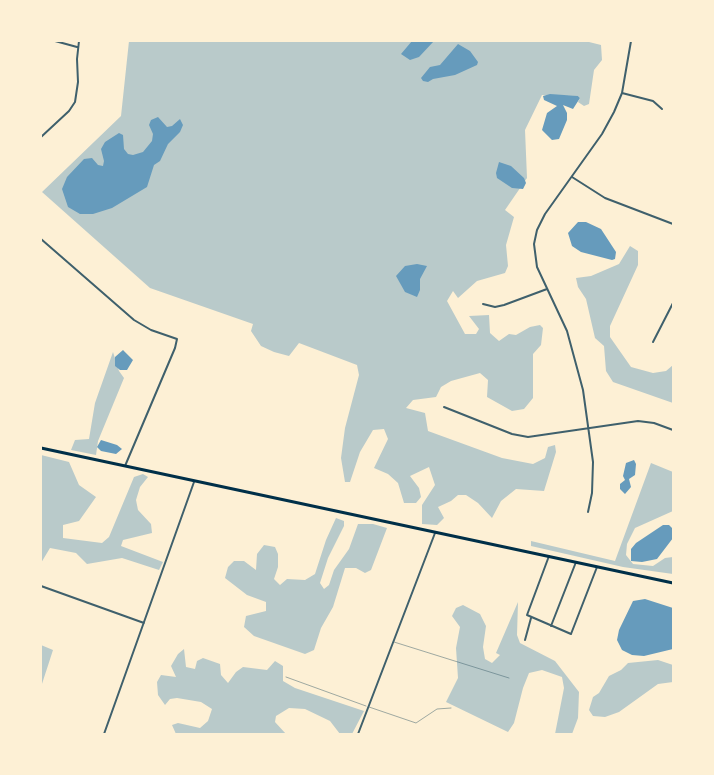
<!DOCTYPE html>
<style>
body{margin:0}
#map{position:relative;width:714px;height:775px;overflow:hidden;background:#fdf0d5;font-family:Quicksand,sans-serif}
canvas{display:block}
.frame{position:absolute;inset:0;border:42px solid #fdf0d5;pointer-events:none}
</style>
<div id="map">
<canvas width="714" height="775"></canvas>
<div class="frame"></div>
</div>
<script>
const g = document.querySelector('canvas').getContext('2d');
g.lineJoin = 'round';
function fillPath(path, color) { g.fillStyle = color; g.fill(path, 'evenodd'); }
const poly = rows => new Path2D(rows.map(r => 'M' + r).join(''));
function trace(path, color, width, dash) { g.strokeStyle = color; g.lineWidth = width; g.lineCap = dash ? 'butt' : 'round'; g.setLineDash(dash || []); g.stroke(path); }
const green = poly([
 [129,41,585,41,601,45,602,60,594,70,589,104,584,106,578,102,580,98,578,96,542,95,525,130,527,178,505,210,514,217,506,245,508,266,505,273,477,281,458,298,453,291,447,301,465,334,476,334,479,329,469,316,489,315,490,333,499,341,509,334,516,335,530,327,540,325,543,328,541,345,533,354,533,398,524,409,512,411,487,397,488,380,480,373,451,381,441,387,436,397,413,400,406,408,425,413,428,431,502,458,533,464,545,458,548,447,555,445,556,452,544,491,516,489,501,501,492,518,478,503,466,495,458,495,451,501,438,507,444,518,437,525,422,524,422,505,435,485,429,467,410,476,419,488,421,497,416,503,404,503,398,483,388,474,374,468,388,439,384,429,373,430,360,452,350,482,345,482,341,458,345,428,359,375,357,365,299,343,289,356,274,352,261,346,251,331,253,324,150,288,42,192,121,116],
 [630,246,638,251,638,265,610,326,610,337,631,367,653,373,666,371,673,365,673,403,613,382,606,371,604,346,595,338,586,299,578,287,576,278,591,276,619,264],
 [113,352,119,371,124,378,98,441,96,455,71,450,75,440,89,439,95,403],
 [41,455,69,462,79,485,96,497,79,521,63,525,63,538,102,543,109,537,134,477,143,474,148,477,140,487,136,500,138,510,151,524,152,533,123,540,121,546,163,562,159,570,122,558,87,564,76,553,50,548,41,563],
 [651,463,673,472,673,511,635,528,627,544,626,555,633,564,653,566,665,558,673,557,673,574,623,567,531,546,531,541,615,561],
 [336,518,344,521,344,526,328,558,320,583,324,589,329,585,334,570,349,549,358,524,373,524,387,528,371,570,365,573,356,568,345,568,333,607,321,628,314,650,305,654,254,636,244,627,246,616,266,611,266,602,247,595,225,578,228,567,234,561,244,561,256,570,257,554,264,545,275,547,278,554,278,567,274,579,280,585,287,579,305,580,315,574,326,540],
 [518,602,517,635,520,643,555,661,579,692,578,718,572,734,555,734,564,688,562,677,542,670,529,673,523,688,514,723,508,732,446,702,458,678,456,648,460,627,452,616,456,608,463,605,480,614,486,626,483,647,485,659,492,663,500,655,496,653],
 [41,645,53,650,41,687],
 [184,649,186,667,195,669,197,661,203,658,220,664,221,675,228,683,236,672,243,667,267,670,275,661,283,666,283,681,295,688,364,711,352,734,340,734,330,721,305,709,289,708,276,716,275,722,286,734,176,734,172,725,178,723,200,728,208,721,212,709,201,702,177,698,170,699,165,705,158,695,157,682,161,675,176,677,171,666,178,654],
 [658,660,673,665,673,682,658,684,619,712,605,717,593,716,589,710,593,697,599,693,609,676,621,670,628,663]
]);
const water = poly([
 [412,41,434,41,419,57,410,60,401,54],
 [458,44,470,51,478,62,477,65,455,75,433,79,428,82,423,81,421,78,430,67,440,65],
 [550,94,578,96,580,98,573,109,563,105,567,113,567,120,559,139,552,140,542,130,547,113,557,106,544,100,543,96],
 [158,117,167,127,172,126,180,119,183,125,180,132,168,144,160,161,154,165,147,187,112,208,93,214,80,214,68,207,62,189,67,177,84,159,92,158,98,165,103,166,104,161,101,149,105,142,119,133,123,135,124,149,128,154,133,155,143,152,152,141,153,134,149,125,151,120],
 [499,162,511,166,524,178,526,183,523,189,512,188,497,178,496,173],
 [578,222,586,222,601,229,616,252,615,259,612,260,581,252,572,246,568,233],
 [417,264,427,266,420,279,420,290,417,297,405,292,396,276,405,266],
 [123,350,133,360,127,370,120,370,115,366,115,357],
 [101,440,117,445,122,449,116,454,101,451,97,447],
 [634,460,636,464,635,475,629,479,631,487,625,494,620,489,620,484,625,480,623,476,626,463],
 [663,525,669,525,673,529,673,538,657,559,642,562,631,561,631,549,636,543],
 [645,599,673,608,673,649,644,656,632,655,622,650,617,640,619,630,633,601]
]);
const service = poly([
 [394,642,509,678],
 [286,677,366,706],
 [369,707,416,723,437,709,451,708]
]);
const minor = poly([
 [55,41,77,47],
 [622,93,653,101,662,109],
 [41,137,69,111,75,102,78,82,77,59,79,41],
 [572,177,605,198,673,224],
 [41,239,134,320,151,330,177,339,175,348,125,466],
 [483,304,495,307,504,305,547,289],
 [653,342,673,303],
 [444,407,512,434,528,437,638,421,654,423,673,430],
 [588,512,592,493,593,462,583,390,567,331,537,267,534,244,537,230,545,214,602,134,614,112,622,93,631,41],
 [549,556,527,615,571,634,597,567],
 [41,586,144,623],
 [551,626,576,562],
 [525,640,531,618],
 [104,734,194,482],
 [358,734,435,533]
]);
const primary = poly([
 [41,448,673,583]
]);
fillPath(green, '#b9caca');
fillPath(water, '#669bbc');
trace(service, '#3f606c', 0.5);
trace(minor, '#3f606c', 2);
trace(primary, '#003049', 3);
</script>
